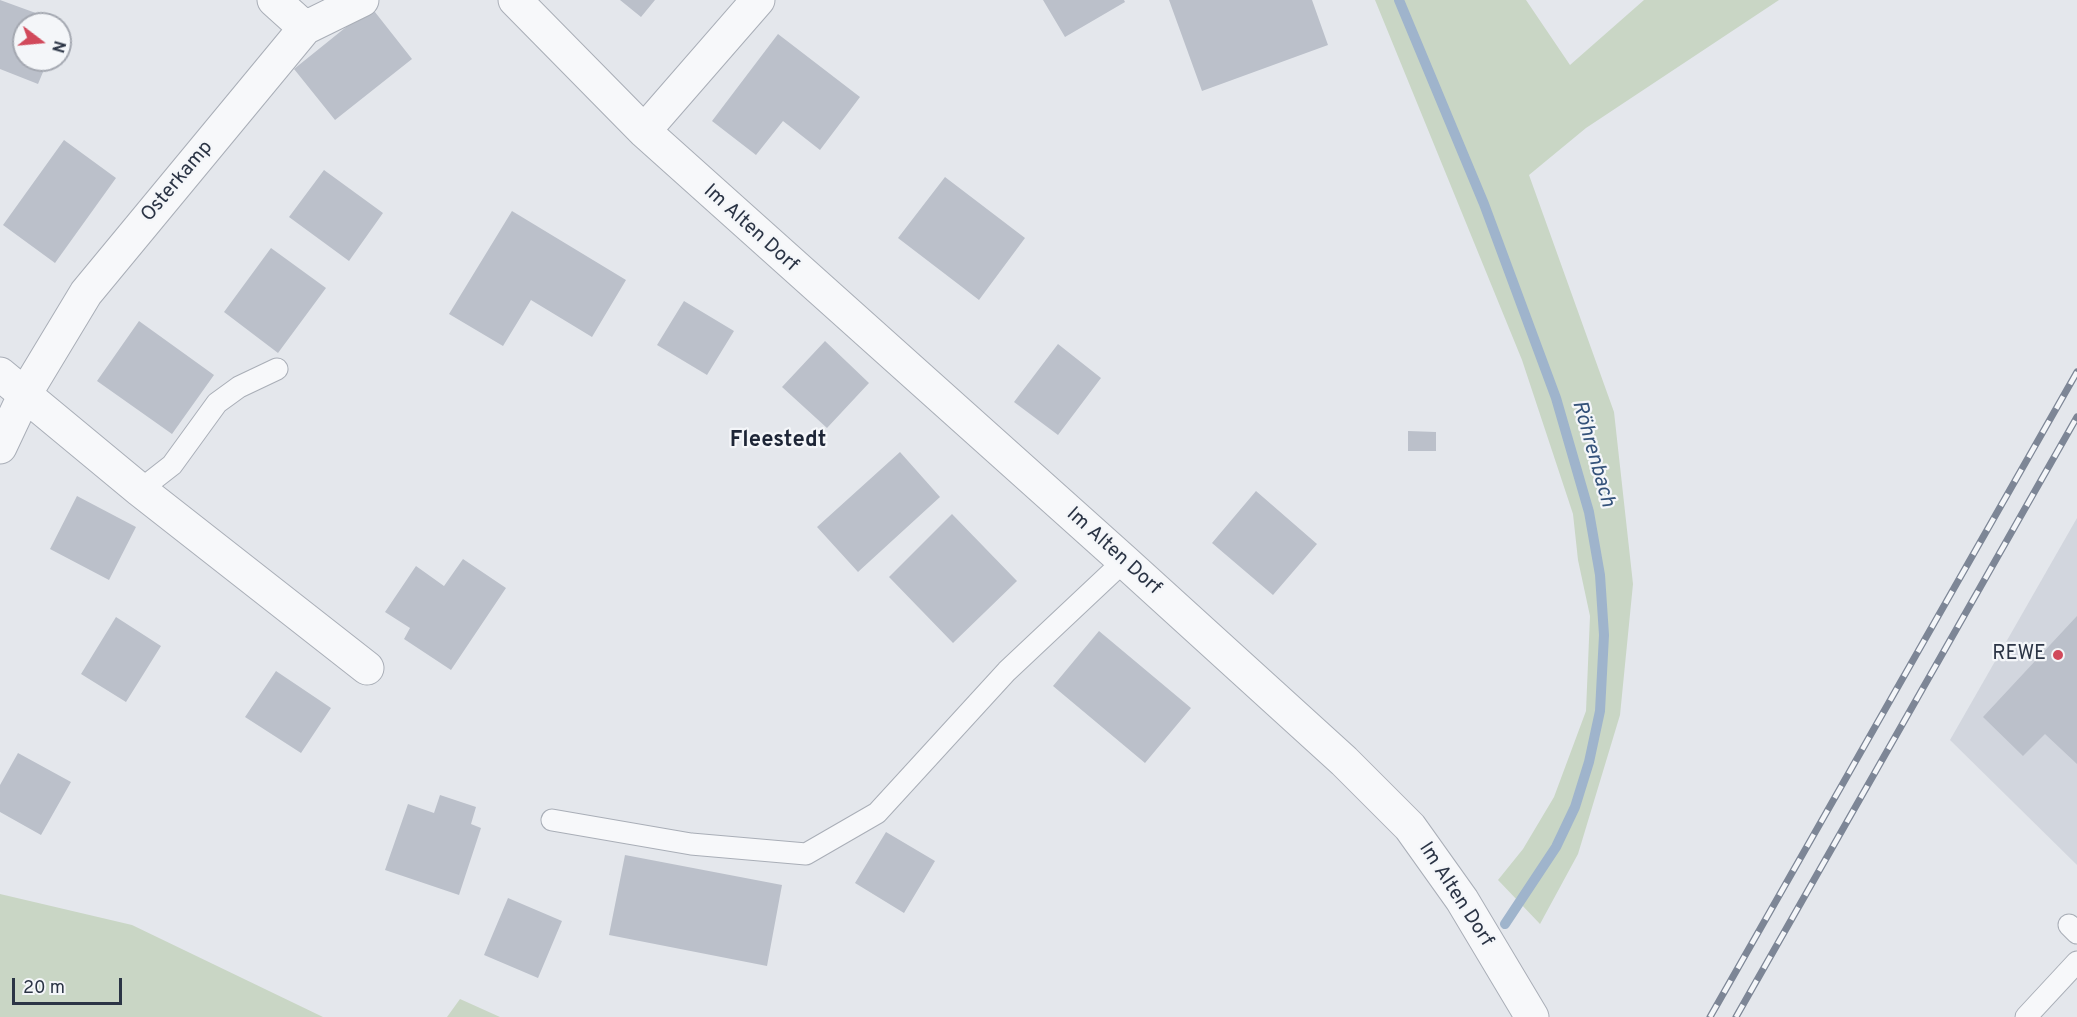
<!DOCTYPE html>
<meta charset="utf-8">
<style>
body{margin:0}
#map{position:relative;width:2077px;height:1017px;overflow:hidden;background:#e4e7ec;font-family:Overpass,sans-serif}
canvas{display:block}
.north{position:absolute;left:12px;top:12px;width:60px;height:60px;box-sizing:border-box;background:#f4f6f9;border:2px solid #a4a8b1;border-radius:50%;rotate:106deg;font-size:16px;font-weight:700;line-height:24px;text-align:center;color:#2b3445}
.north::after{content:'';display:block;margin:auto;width:21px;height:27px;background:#d1495b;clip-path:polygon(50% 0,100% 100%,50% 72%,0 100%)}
.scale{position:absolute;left:12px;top:978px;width:110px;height:27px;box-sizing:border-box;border:3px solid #2b3445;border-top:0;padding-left:8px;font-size:18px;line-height:21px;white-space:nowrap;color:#2b3445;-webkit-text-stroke:4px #f4f6f9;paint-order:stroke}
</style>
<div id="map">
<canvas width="2077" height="1017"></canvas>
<div class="north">N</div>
<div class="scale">20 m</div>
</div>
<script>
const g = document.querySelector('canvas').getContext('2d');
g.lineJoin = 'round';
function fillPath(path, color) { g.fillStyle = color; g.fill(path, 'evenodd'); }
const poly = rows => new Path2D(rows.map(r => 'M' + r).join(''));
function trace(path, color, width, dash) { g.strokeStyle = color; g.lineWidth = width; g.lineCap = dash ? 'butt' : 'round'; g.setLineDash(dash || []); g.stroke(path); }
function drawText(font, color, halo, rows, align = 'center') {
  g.font = font + ' Overpass,sans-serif'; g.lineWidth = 4.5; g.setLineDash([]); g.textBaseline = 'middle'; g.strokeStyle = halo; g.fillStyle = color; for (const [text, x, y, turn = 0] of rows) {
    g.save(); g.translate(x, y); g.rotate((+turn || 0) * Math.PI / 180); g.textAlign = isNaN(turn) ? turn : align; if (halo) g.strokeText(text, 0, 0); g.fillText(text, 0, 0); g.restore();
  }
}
const built = poly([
 [2077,518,2077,865,1950,740]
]);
const green = poly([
 [1375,0,1526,0,1570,65,1644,0,1779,0,1586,128,1529,175,1614,412,1633,584,1620,715,1578,854,1540,924,1498,880,1523,849,1554,797,1586,711,1590,616,1578,560,1573,514,1522,360],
 [0,894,132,925,323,1017,0,1017],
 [460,999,500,1017,447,1017]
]);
const stream = poly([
 [1399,0,1484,204,1556,398,1589,512,1600,575,1604,635,1600,711,1589,762,1575,807,1556,847,1505,924]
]);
const building = poly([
 [0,0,66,24,62,24,60,29,60,24,24,24,24,60,48,60,38,84,0,69],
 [620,0,655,0,641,17],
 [1043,0,1124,0,1125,2,1065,37],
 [1169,0,1312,0,1328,45,1202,91],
 [371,7,412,59,335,120,294,69],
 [778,34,860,97,820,150,783,121,756,155,712,121],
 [64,140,116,178,55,263,3,225],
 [324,170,383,213,349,261,289,217],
 [945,177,1025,238,979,300,898,238],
 [512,211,626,280,592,337,531,300,503,346,449,314],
 [271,248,326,288,278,353,224,312],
 [684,301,734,331,707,375,657,345],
 [139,321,214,375,172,434,97,381],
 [825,341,869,383,827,428,782,387],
 [1058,344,1101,378,1058,435,1014,402],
 [1408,431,1436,432,1436,451,1408,451],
 [900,452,940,497,858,572,817,527],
 [1256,491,1317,544,1273,595,1212,543],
 [77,496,136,527,109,580,50,549],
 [952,514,1017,581,953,643,889,577],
 [463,559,506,588,451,670,404,639,410,628,385,612,416,566,444,586],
 [2077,616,2077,764,2045,734,2023,756,1983,717],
 [116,617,161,646,126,702,81,674],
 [1099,631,1191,708,1145,763,1053,686],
 [276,671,331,708,301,753,245,717],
 [18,753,71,782,41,835,0,812,0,785],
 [440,795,476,807,471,824,481,828,459,895,385,870,408,804,434,813],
 [886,832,935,861,904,913,855,883],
 [625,855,782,885,767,966,609,935],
 [508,898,562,921,538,978,484,955]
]);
const lane = poly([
 [140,490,172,465,217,403,239,387,277,369],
 [552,820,691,844,806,854,877,813,1007,671,1124,561],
 [2069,925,2077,933],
 [2026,1017,2077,962]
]);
const street = poly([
 [274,0,305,28],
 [515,0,644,131,1124,561,1344,761,1410,827,1462,900,1532,1017],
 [644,131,758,0],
 [0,374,140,490,367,668],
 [0,447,25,394,86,293,305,28,362,0]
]);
const rail = poly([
 [1710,1017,2077,372],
 [1736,1017,2077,417]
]);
const markers = [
 [2058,655,6,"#d1495b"]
];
const streetNames = [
 ["Osterkamp",178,182,-50],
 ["Im Alten Dorf",750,229,42],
 ["Im Alten Dorf",1113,552,42],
 ["Im Alten Dorf",1455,895,57]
];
const poiNames = [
 ["REWE",2046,655]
];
const waterNames = [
 ["Röhrenbach",1592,454,74]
];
const quarterNames = [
 ["Fleestedt",778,442]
];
fillPath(built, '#d2d6de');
fillPath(green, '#c9d6c5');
trace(stream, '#9fb4cc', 10);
fillPath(building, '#bbc0ca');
trace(lane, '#a9aeb7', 23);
trace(street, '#a9aeb7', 35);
trace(lane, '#f7f8fa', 21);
trace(street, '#f7f8fa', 33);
trace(rail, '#7d8696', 7);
trace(rail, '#f4f6f9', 4.5, [14]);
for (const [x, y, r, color] of markers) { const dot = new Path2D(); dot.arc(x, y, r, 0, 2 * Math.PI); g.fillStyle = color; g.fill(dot); trace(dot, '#f4f6f9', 2); }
drawText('20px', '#2b3445', '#f4f6f9', streetNames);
drawText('20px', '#2b3445', '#f4f6f9', poiNames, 'right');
drawText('italic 21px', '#34527a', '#f4f6f9', waterNames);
drawText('bold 22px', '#1d2536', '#f4f6f9', quarterNames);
</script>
